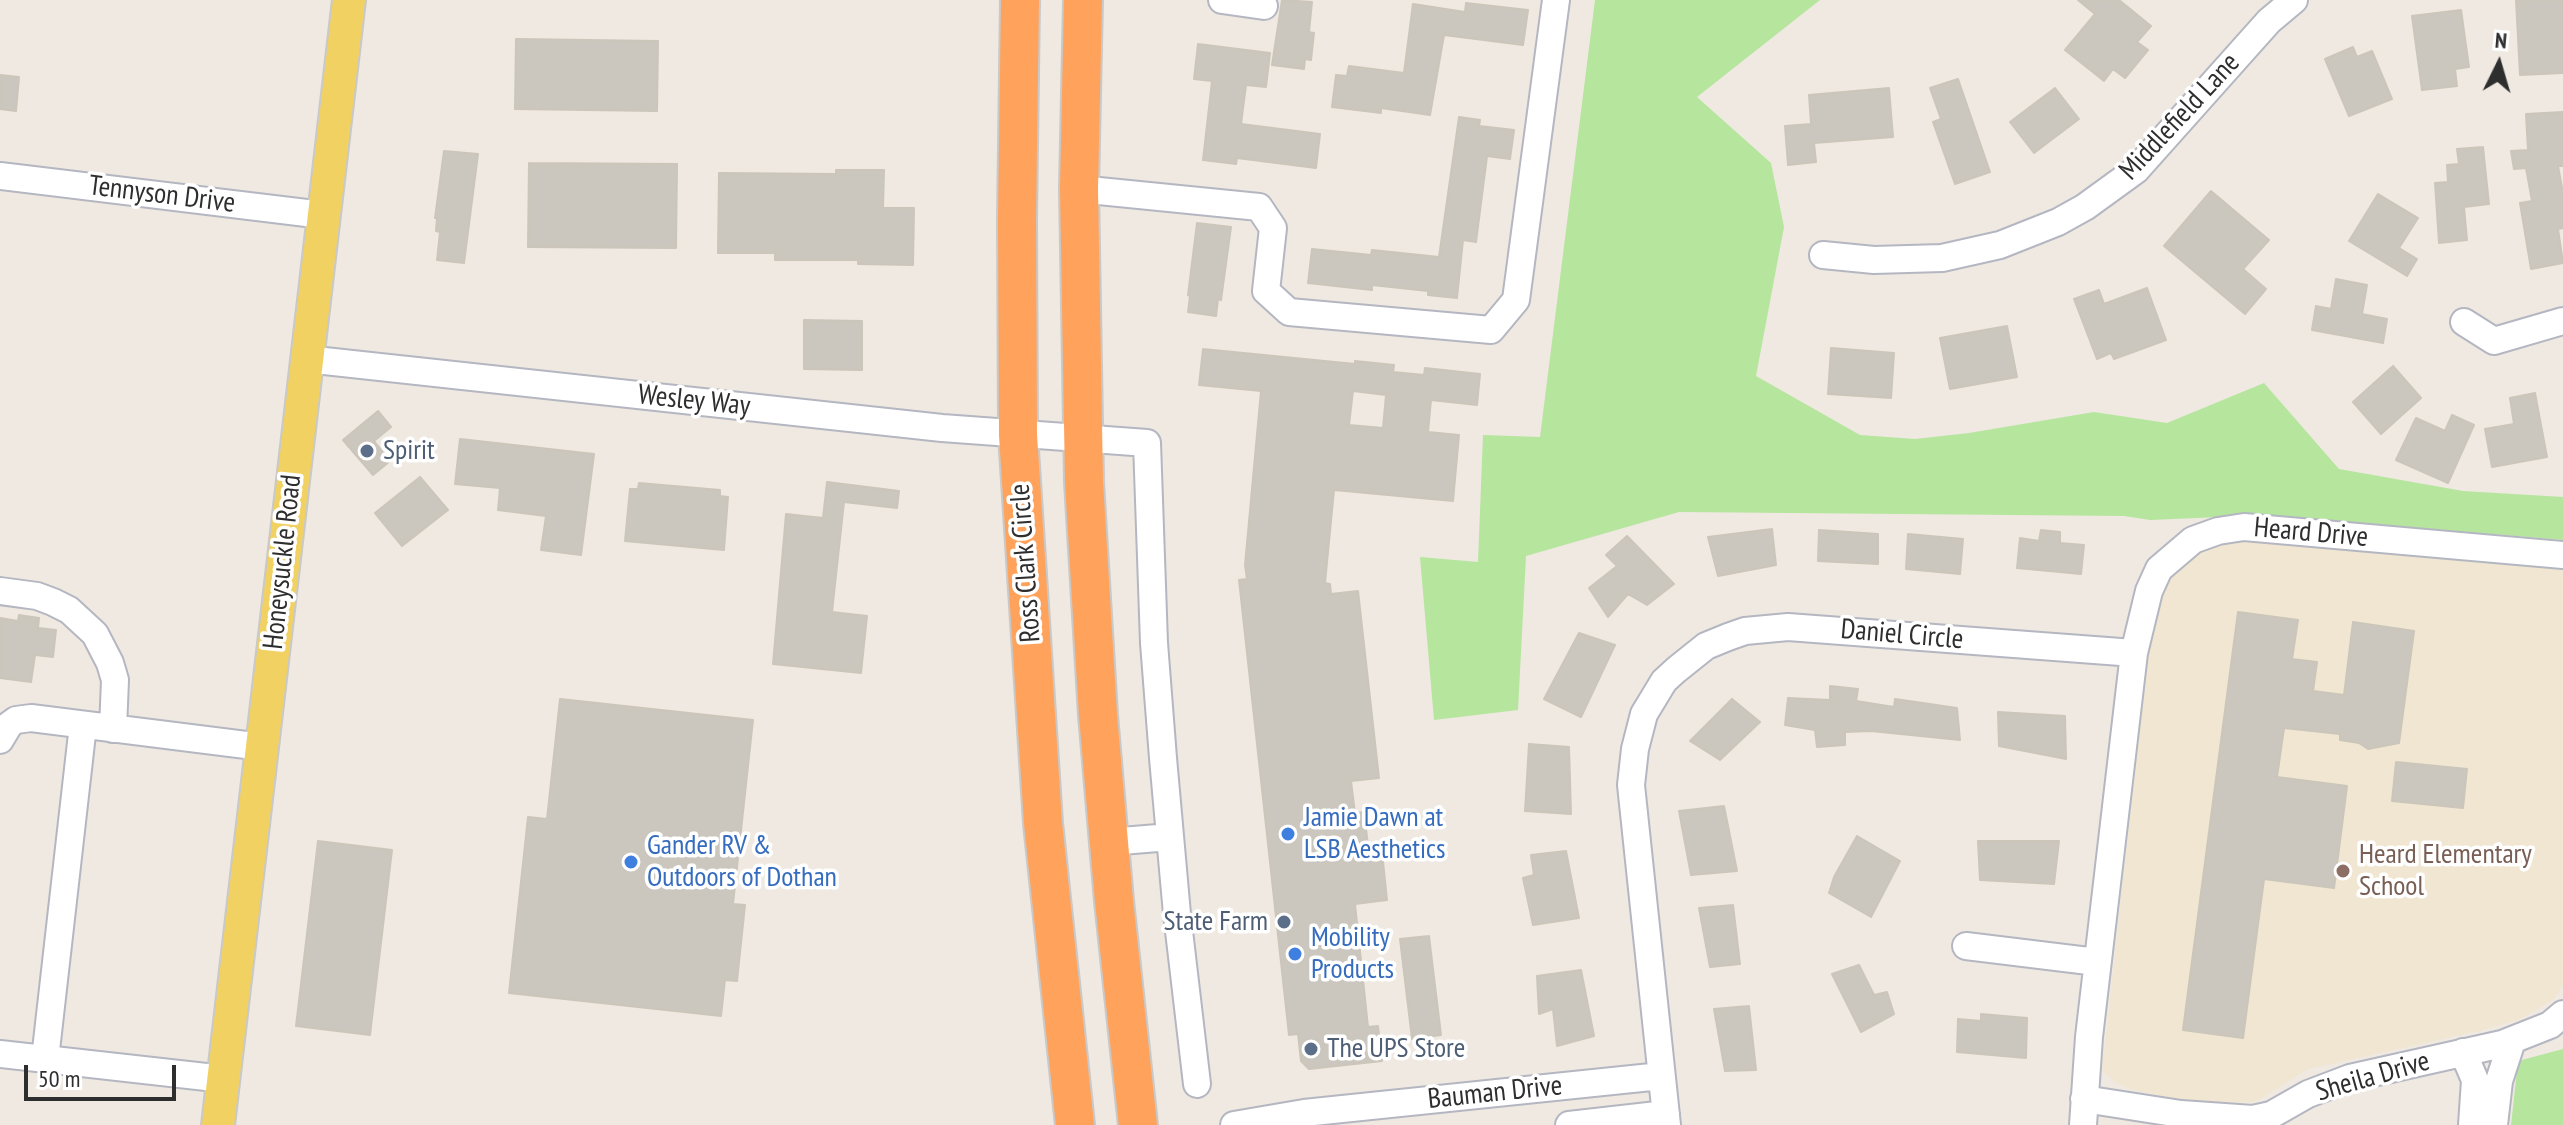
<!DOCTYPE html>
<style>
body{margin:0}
#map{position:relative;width:2563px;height:1125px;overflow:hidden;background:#efe9e1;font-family:"PT Sans Narrow",sans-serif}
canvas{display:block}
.north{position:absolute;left:2459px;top:24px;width:80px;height:80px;-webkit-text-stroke:6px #fff;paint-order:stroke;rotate:5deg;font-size:22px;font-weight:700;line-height:32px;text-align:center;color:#2e2e2e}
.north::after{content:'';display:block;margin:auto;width:28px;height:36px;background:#2e2e2e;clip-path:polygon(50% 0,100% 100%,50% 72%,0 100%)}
.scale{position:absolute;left:24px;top:1065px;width:152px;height:36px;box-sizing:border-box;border:4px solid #2e2e2e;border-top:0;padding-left:10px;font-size:24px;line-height:28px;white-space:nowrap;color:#2e2e2e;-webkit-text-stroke:6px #fff;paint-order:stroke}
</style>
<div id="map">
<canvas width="2563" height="1125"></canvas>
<div class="north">N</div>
<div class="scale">50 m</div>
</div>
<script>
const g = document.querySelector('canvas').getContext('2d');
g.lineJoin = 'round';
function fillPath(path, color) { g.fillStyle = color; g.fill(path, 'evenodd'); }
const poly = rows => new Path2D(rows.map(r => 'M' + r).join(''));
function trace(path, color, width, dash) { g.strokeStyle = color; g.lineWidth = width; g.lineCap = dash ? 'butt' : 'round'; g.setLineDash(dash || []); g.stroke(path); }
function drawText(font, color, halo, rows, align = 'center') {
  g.font = font + ' "PT Sans Narrow",sans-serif'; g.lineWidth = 7; g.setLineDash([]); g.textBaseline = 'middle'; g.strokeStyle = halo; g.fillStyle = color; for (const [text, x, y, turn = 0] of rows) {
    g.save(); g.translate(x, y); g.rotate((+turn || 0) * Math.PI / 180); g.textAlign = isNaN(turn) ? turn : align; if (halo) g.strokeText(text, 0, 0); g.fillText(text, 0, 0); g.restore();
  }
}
const education = poly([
 [2238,541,2281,542,2563,567,2563,986,2553,1000,2520,1019,2483,1030,2308,1069,2255,1102,2194,1102,2133,1090,2116,1083,2102,1071,2150,637,2159,598,2176,569,2210,546]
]);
const green = poly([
 [1595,0,1820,0,1697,97,1771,163,1784,227,1756,376,1860,435,1915,439,1969,433,2094,412,2167,423,2264,383,2339,469,2463,491,2563,497,2563,540,2267,515,2150,520,2124,516,1679,512,1526,556,1518,710,1434,720,1420,557,1478,562,1483,435,1540,437],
 [2563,1049,2563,1125,2511,1125,2518,1061]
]);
const building = poly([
 [1282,0,1312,2,1309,32,1314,33,1311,60,1305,59,1304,69,1272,65,1282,0],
 [2078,0,2119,0,2151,26,2137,42,2148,50,2125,78,2113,69,2104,81,2065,50,2095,14,2078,0],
 [2516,0,2563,0,2563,73,2520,75,2516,0],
 [1466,3,1528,10,1523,45,1444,35,1430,115,1381,108,1381,113,1332,107,1336,75,1347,76,1349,66,1404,73,1413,4,1465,12,1466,3],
 [2461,10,2469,67,2455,69,2457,86,2422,90,2412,16,2461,10],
 [516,39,658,41,657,111,515,109,516,39],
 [1198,44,1270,53,1266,87,1246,85,1241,124,1320,134,1316,168,1237,158,1236,164,1203,160,1212,81,1194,79,1198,44],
 [2353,47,2357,57,2372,51,2392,99,2349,116,2325,59,2353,47],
 [0,75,19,77,16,111,0,109,0,75],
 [1958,79,1990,172,1955,184,1933,122,1941,119,1930,88,1958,79],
 [1889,88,1893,137,1814,143,1816,162,1788,165,1785,126,1811,124,1809,95,1889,88],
 [2055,88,2079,119,2034,153,2010,122,2055,88],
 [2563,112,2563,166,2558,166,2563,193,2563,228,2558,229,2563,263,2531,269,2520,203,2532,201,2526,168,2514,169,2511,151,2528,150,2526,114,2563,112],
 [1459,117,1480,120,1479,126,1514,130,1510,159,1487,156,1476,242,1463,240,1457,298,1428,295,1428,291,1372,285,1372,290,1308,283,1312,249,1371,255,1372,250,1439,257,1459,117],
 [2483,147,2489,204,2464,207,2467,240,2439,243,2435,183,2448,182,2447,165,2459,164,2457,149,2483,147],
 [444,151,478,154,464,263,437,260,440,232,436,231,437,218,435,218,444,151],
 [529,163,677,164,676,248,528,247,529,163],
 [836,170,884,170,883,208,914,208,913,265,858,264,858,260,775,260,775,253,718,253,719,173,836,174,836,170],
 [2211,191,2269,240,2243,269,2266,289,2245,314,2164,246,2211,191],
 [2378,194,2418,218,2399,248,2417,259,2407,276,2349,241,2378,194],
 [1197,223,1231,227,1221,300,1218,299,1216,316,1188,312,1190,296,1188,295,1197,223],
 [2336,279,2367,285,2362,314,2387,319,2383,343,2312,330,2316,306,2331,309,2336,279],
 [2147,288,2166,340,2114,359,2111,353,2097,359,2074,299,2099,290,2104,304,2147,288],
 [804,320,862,321,862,370,804,369,804,320],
 [2007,326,2017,377,1950,389,1940,338,2007,326],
 [1831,348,1894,353,1891,398,1828,394,1831,348],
 [1203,349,1355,364,1355,361,1394,365,1393,372,1424,375,1425,368,1480,374,1477,405,1431,400,1428,432,1459,435,1453,501,1334,490,1325,583,1330,584,1331,594,1358,591,1379,778,1351,781,1355,813,1364,812,1369,854,1382,852,1387,900,1355,904,1368,1027,1378,1026,1382,1061,1309,1069,1301,1061,1298,1034,1289,1035,1239,580,1247,579,1245,565,1261,391,1199,385,1203,349],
 [1353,391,1386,395,1383,428,1349,425,1353,391],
 [2393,366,2421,398,2381,434,2353,402,2393,366],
 [2535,393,2547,457,2492,467,2485,429,2514,424,2510,398,2535,393],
 [378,411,391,427,374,441,390,461,373,475,343,440,378,411],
 [2452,415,2474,425,2448,483,2396,460,2416,418,2445,431,2452,415],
 [460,439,594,454,581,555,541,550,546,516,498,510,500,488,455,484,460,439],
 [420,477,448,510,402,546,375,513,420,477],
 [827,482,899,491,897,508,844,502,832,612,867,616,861,673,773,664,786,514,823,518,827,482],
 [639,483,720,490,720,496,728,497,724,550,625,541,630,489,638,489,639,483],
 [1772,529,1776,565,1718,576,1708,537,1772,529],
 [1819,530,1878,534,1878,564,1818,561,1819,530],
 [2041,530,2060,532,2060,543,2084,545,2081,574,2017,568,2020,538,2039,541,2041,530],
 [1908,534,1963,539,1960,574,1906,569,1908,534],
 [1627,536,1674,584,1647,605,1628,594,1608,617,1589,588,1617,566,1606,555,1627,536],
 [2238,612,2298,620,2292,659,2317,662,2313,691,2344,695,2353,622,2414,631,2399,743,2368,749,2359,743,2340,740,2340,734,2284,728,2277,777,2347,786,2334,888,2264,879,2243,1038,2183,1030,2238,612],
 [19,615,39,618,38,628,56,630,53,657,35,655,31,682,0,678,0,618,18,621,19,615],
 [1579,633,1615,645,1581,717,1544,699,1579,633],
 [1830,686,1858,689,1856,701,1894,707,1895,699,1957,708,1960,740,1871,731,1845,732,1845,745,1817,747,1815,730,1785,725,1788,698,1830,700,1830,686],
 [560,699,753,720,733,904,745,905,737,981,725,980,721,1016,509,993,528,817,547,819,560,699],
 [1732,699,1760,722,1720,760,1690,741,1732,699],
 [1998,712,2065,716,2066,759,1999,746,1998,712],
 [1529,744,1569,747,1571,814,1525,811,1529,744],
 [2396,762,2467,769,2463,808,2392,801,2396,762],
 [1724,806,1737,871,1691,875,1679,811,1724,806],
 [1857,836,1900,861,1871,917,1829,893,1834,877,1857,836],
 [318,841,392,850,370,1035,296,1026,318,841],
 [1978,841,2059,841,2054,884,1980,880,1978,841],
 [1566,851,1579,918,1533,925,1523,878,1534,875,1531,855,1566,851],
 [1733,905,1740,964,1710,967,1699,908,1733,905],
 [1429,936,1441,1035,1412,1039,1400,939,1429,936],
 [1859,965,1874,995,1887,992,1894,1014,1861,1032,1832,974,1859,965],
 [1581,970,1594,1036,1557,1046,1553,1009,1539,1014,1537,976,1581,970],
 [1749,1006,1756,1070,1725,1071,1714,1009,1749,1006],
 [1981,1014,2027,1018,2026,1058,1957,1052,1958,1019,1981,1021,1981,1014]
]);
const minor = poly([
 [1222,0,1264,6],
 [0,176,323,215],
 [1079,189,1259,207,1273,228,1266,291,1289,312,1491,330,1516,300,1556,0],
 [1823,255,1874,260,1942,258,2000,245,2058,222,2085,207,2136,170,2269,21,2294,0],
 [2464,322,2494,341,2563,321],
 [306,359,942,428,1147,443,1154,643,1163,758,1177,914,1197,1084],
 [0,591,37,596,53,602,69,610,95,634,110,663,115,680,113,729],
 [0,740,9,725,16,720,31,718,262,747],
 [1109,842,1170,837],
 [1966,946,2097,962],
 [2463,1052,2475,1080,2472,1125],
 [0,1054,224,1079],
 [45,1059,83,725],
 [2084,1099,2181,1114,2253,1119,2271,1115,2308,1094,2350,1078,2502,1044,2550,1025,2563,1014],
 [1234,1125,1304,1113,1661,1076],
 [1569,1125,1666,1114],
 [1667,1125,1631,785,1635,749,1644,714,1664,681,1676,670,1706,646,1728,637,1745,631,1788,627,2134,653],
 [2083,1125,2089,1037,2134,653,2149,591,2159,569,2193,540,2218,531,2244,527,2563,555],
 [2494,1125,2499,1081,2512,1041]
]);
const major = poly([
 [218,1125,349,0]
]);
const highway = poly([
 [1020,0,1017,219,1018,435,1043,823,1075,1125],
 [1083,0,1079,189,1084,482,1098,715,1114,901,1138,1125]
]);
const markers = [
 [367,451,8,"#5c6f8a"],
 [1288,834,8,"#3f7fe0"],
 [631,862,8,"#3f7fe0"],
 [2343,871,8,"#8d6e63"],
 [1284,922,8,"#5c6f8a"],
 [1295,954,8,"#3f7fe0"],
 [1311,1049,8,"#5c6f8a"]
];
const streetNames = [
 ["Middlefield Lane",2180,117,-47],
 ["Tennyson Drive",162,195,7],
 ["Wesley Way",694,401,6],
 ["Heard Drive",2311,533,5],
 ["Honeysuckle Road",283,562,-84],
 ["Ross Clark Circle",1026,563,-94],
 ["Daniel Circle",1902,635,5],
 ["Sheila Drive",2373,1077,-16],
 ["Bauman Drive",1495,1093,-6]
];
const serviceNames = [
 ["Spirit",383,451],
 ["State Farm",1268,922,"right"],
 ["The UPS Store",1327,1049]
];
const shopNames = [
 ["Jamie Dawn at",1304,818],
 ["LSB Aesthetics",1304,850],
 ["Gander RV &",647,846],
 ["Outdoors of Dothan",647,878],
 ["Mobility",1311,938],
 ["Products",1311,970]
];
const educationNames = [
 ["Heard Elementary",2359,855],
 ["School",2359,887]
];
fillPath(education, '#f0e6d1');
fillPath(green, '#b6e59e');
fillPath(building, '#cbc7bf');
trace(building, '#cbc5ba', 2);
trace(minor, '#b4b7c1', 30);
trace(major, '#c9c9c9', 36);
trace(highway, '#c9c9c9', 42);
trace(minor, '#fff', 26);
trace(major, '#f2d163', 32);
trace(highway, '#ffa35c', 38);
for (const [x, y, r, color] of markers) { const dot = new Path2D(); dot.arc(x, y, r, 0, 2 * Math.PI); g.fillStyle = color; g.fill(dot); trace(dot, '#fff', 3); }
drawText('28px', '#2e2e2e', '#fff', streetNames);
drawText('28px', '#4e5e75', '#fff', serviceNames, 'left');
drawText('28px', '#366cbe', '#fff', shopNames, 'left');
drawText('28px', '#785e54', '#fff', educationNames, 'left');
</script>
